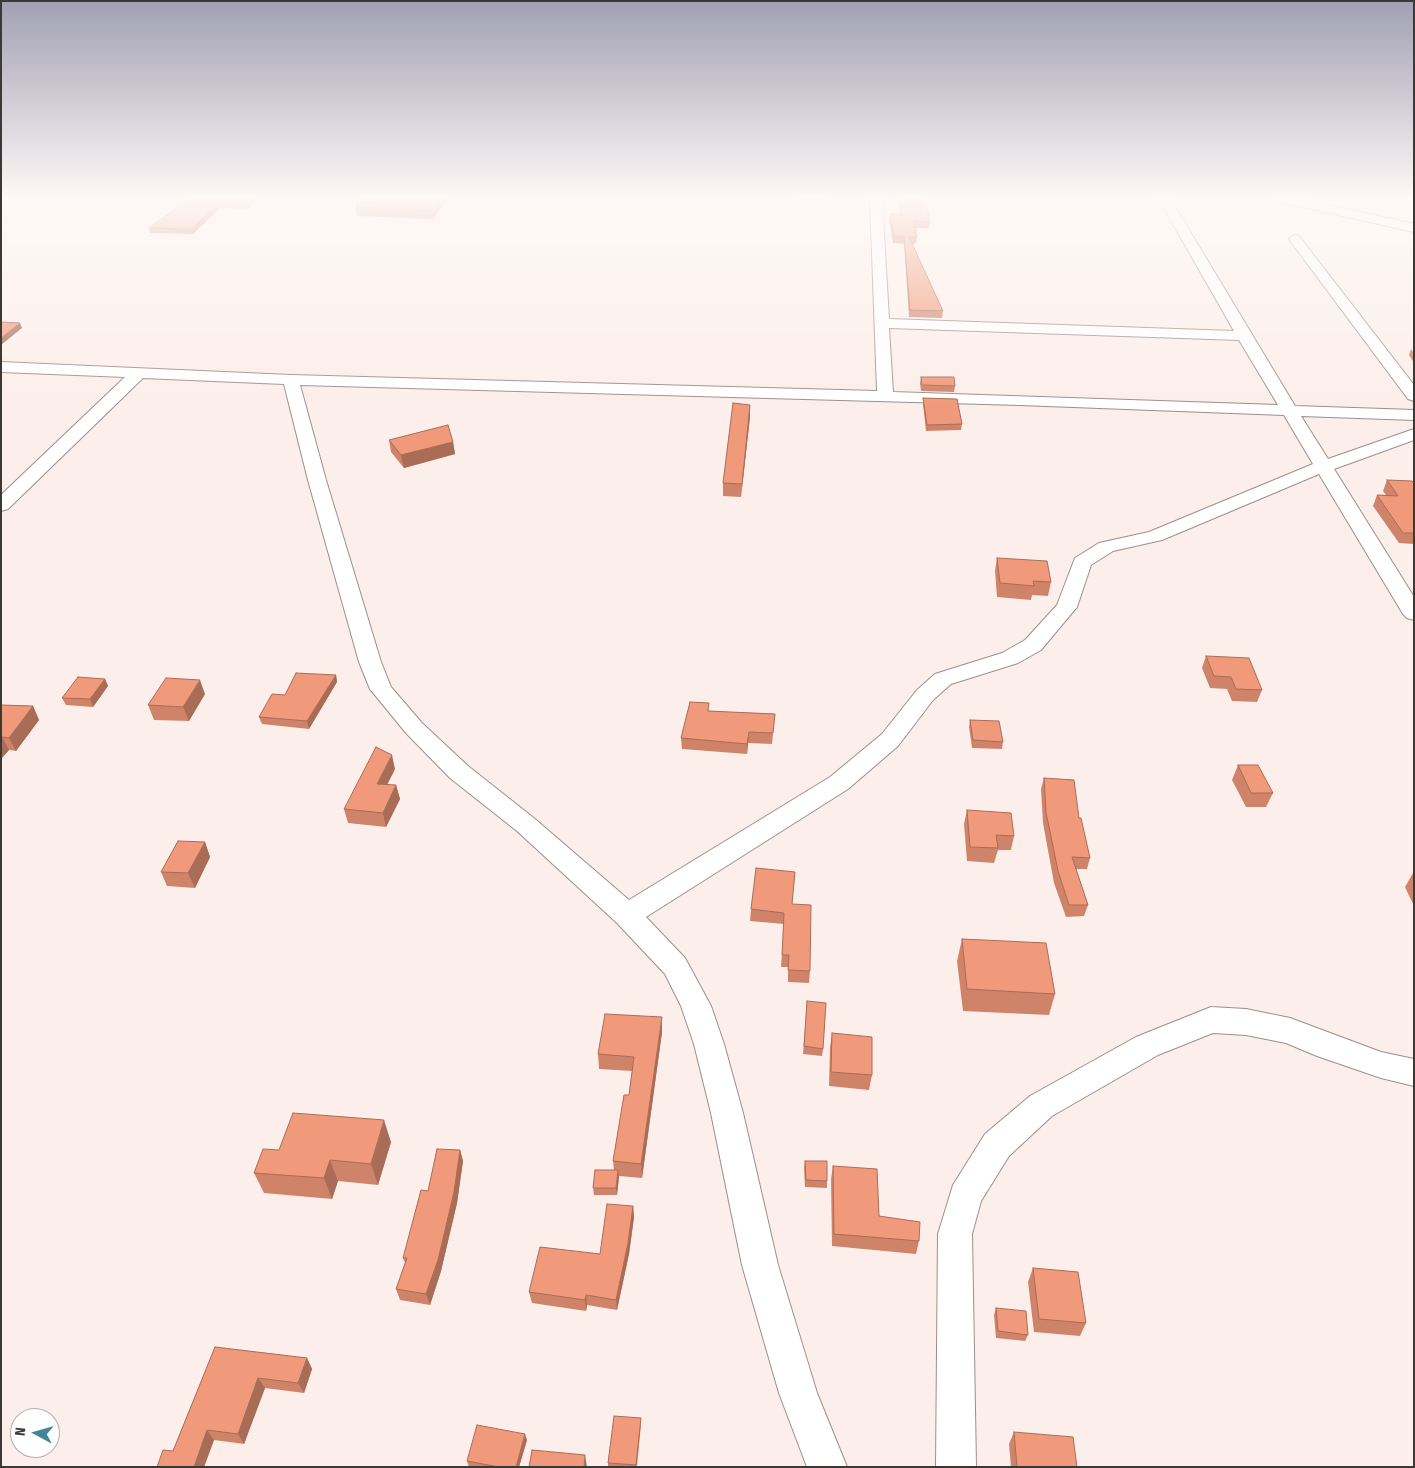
<!DOCTYPE html>
<style>
body{margin:0}
#map{position:relative;width:1415px;height:1468px;overflow:hidden;background:#fcefeb;font-family:"Fira Sans Condensed",sans-serif}
canvas{display:block}
.frame{position:absolute;inset:0;border:2px solid #3c3836;pointer-events:none}
.north{position:absolute;left:10px;top:1408px;width:50px;height:50px;box-sizing:border-box;background:#fff;border:1px solid #b1afaf;border-radius:50%;rotate:276deg;font-size:14px;font-weight:700;line-height:20px;text-align:center;color:#3c3836}
.north::after{content:'';display:block;margin:auto;width:18px;height:22px;background:#458598;clip-path:polygon(50% 0,100% 100%,50% 72%,0 100%)}
</style>
<div id="map">
<canvas width="1415" height="1468"></canvas>
<div class="frame"></div>
<div class="north">N</div>
</div>
<script>
const g = document.querySelector('canvas').getContext('2d');
g.lineJoin = 'round';
const poly = rows => new Path2D(rows.map(r => 'M' + r).join(''));
function trace(path, color, width, dash) { g.strokeStyle = color; g.lineWidth = width; g.lineCap = dash ? 'butt' : 'round'; g.setLineDash(dash || []); g.stroke(path); }
function fillPath(path, color) { g.fillStyle = color; g.fill(path, 'evenodd'); }
const minor = poly([
 [870,198,882,198,889,319,1234,331,1158,198,1170,198,1295,406,1414,410,1414,420,1301,416,1328,459,1414,429,1414,440,1334,469,1414,597,1414,620,1407,618,1403,614,1319,474,1162,540,1113,551,1091,565,1077,607,1041,650,1018,663,951,684,933,700,898,746,848,789,646,917,685,958,711,1006,724,1044,743,1113,778,1265,817,1393,847,1467,807,1467,779,1393,742,1265,711,1113,694,1044,681,1006,665,974,617,923,517,831,450,778,406,733,370,689,359,662,308,480,284,384,143,378,8,509,1,511,1,495,125,377,1,372,1,362,291,375,877,391,870,198],
 [889,328,1239,340,1278,405,893,392,889,328],
 [300,385,1020,405,1284,415,1313,464,1149,532,1099,543,1075,558,1057,605,1025,640,1002,653,935,674,917,690,882,734,830,777,629,900,535,819,468,766,422,723,391,687,381,662,326,480,300,385],
 [1274,198,1297,198,1414,224,1414,232,1280,202,1274,198],
 [1295,235,1299,236,1414,385,1414,401,1408,399,1291,242,1289,239,1295,235],
 [1211,1007,1246,1009,1290,1018,1381,1052,1414,1059,1414,1086,1381,1078,1317,1056,1286,1043,1246,1035,1213,1033,1158,1055,1052,1116,1009,1156,981,1201,972,1234,976,1467,936,1467,938,1234,953,1185,985,1134,1030,1096,1136,1037,1211,1007]
]);
const wall = poly([
 [190,198,257,198,248,209,220,208,193,234,150,233,149,228],
 [448,198,433,219,357,216,355,207,356,206,356,204],
 [796,198,827,198,826,201,796,200],
 [899,198,925,198,930,222,929,228,915,228,917,237,916,244,912,244,943,311,942,318,909,317,904,244,893,243,889,221,890,214,900,214],
 [1411,349,1414,353,1414,363,1409,355],
 [921,377,955,386,954,392,921,391,920,383],
 [923,398,962,424,961,430,926,431,923,404],
 [750,405,750,417,741,497,723,496,723,483],
 [389,440,453,442,455,454,404,468,391,452],
 [1387,480,1414,483,1414,544,1399,543,1373,506,1377,495,1386,495,1383,491],
 [997,558,1051,582,1048,596,1032,595,1031,600,997,597,995,571],
 [1206,656,1262,690,1257,702,1232,701,1227,689,1210,688,1202,668],
 [336,675,337,682,309,729,262,724,259,717,285,695],
 [105,679,108,686,93,707,66,705,62,698],
 [205,694,189,721,154,720,148,705],
 [1,705,33,706,39,720,16,751,9,750,1,759],
 [709,711,775,714,772,744,748,743,747,754,682,749,681,738],
 [970,720,1003,742,1002,749,972,748,969,727],
 [1238,765,1273,793,1266,807,1246,807,1232,780],
 [395,769,387,785,396,785,400,799,386,827,348,823,344,809],
 [1044,778,1079,818,1090,858,1087,869,1076,869,1088,905,1084,916,1066,917,1054,883,1043,823,1041,789],
 [967,810,1014,836,1011,850,998,850,994,863,967,861,964,824],
 [205,842,210,857,195,888,167,886,161,872],
 [795,872,792,904,810,971,809,983,788,982,788,967,781,967,784,924,750,921,751,909],
 [1413,873,1414,873,1414,906,1405,887],
 [962,939,1055,994,1049,1015,963,1011,957,961],
 [807,1001,823,1049,822,1056,803,1054],
 [662,1032,642,1178,619,1176,617,1195,594,1195,593,1188,614,1170,613,1161,629,1095,632,1071,599,1069,598,1054],
 [832,1033,872,1075,869,1090,829,1086,830,1047],
 [391,1142,378,1185,338,1181,332,1199,264,1193,254,1173,279,1150],
 [460,1150,463,1161,457,1203,441,1271,430,1305,400,1300,396,1289,405,1263,403,1258,428,1191],
 [805,1161,827,1181,827,1188,805,1187,804,1168],
 [833,1166,879,1216,919,1241,916,1254,832,1246,831,1179],
 [633,1206,634,1217,629,1254,617,1310,587,1305,586,1311,532,1303,529,1292,600,1254],
 [1033,1268,1086,1323,1080,1336,1034,1332,1028,1282],
 [996,1308,1028,1335,1025,1341,996,1338,994,1315],
 [215,1347,307,1358,312,1369,304,1393,265,1388,244,1444,214,1440,204,1467,157,1467,173,1451],
 [641,1424,637,1467,608,1467,608,1463],
 [1014,1432,1077,1467,1011,1467,1009,1444],
 [527,1440,519,1467,469,1467,467,1461]
]);
const shadedWall = poly([
 [252,198,257,198,248,209,247,204],
 [440,198,448,198,433,219,432,210],
 [219,203,220,208,193,234,191,229],
 [20,323,22,328,1,345,1,338],
 [750,405,750,417,741,497,742,484],
 [453,442,455,454,404,468,401,455],
 [336,675,337,682,309,729,307,721],
 [105,679,108,686,93,707,90,699],
 [200,680,205,694,189,721,183,707],
 [33,706,39,720,16,751,9,738],
 [749,732,747,754,747,744],
 [2,737,9,750,1,759,1,738],
 [392,755,395,769,380,798,377,784],
 [396,785,400,799,386,827,383,813],
 [205,842,210,857,195,888,188,873],
 [662,1017,662,1032,642,1178,641,1164],
 [384,1120,391,1142,378,1185,371,1164],
 [460,1150,463,1161,457,1203,441,1271,430,1305,426,1294],
 [330,1160,338,1181,332,1199,324,1178],
 [618,1170,619,1177,617,1195,616,1188],
 [633,1206,634,1217,629,1254,617,1310,616,1300],
 [586,1295,587,1305,586,1311,585,1300],
 [307,1358,312,1369,304,1393,298,1383],
 [258,1378,265,1388,244,1444,238,1434],
 [207,1430,214,1440,204,1467,194,1467],
 [525,1434,527,1440,519,1467,516,1467],
 [585,1455,587,1467,584,1467]
]);
const building = poly([
 [190,198,252,198,247,204,219,203,191,229,149,228,190,198],
 [362,198,440,198,432,210,355,207,358,204,356,204,362,198],
 [900,198,925,198,930,222,914,221,917,237,909,237,943,311,910,310,904,237,894,236,890,214,901,214,900,198],
 [1,322,20,323,1,338,1,322],
 [921,377,954,377,955,386,922,385,921,377],
 [923,398,957,399,962,424,927,425,923,398],
 [733,403,750,405,742,484,723,483,733,403],
 [448,425,453,442,401,455,389,440,448,425],
 [1387,480,1412,481,1414,483,1414,533,1403,533,1377,495,1398,496,1387,480],
 [997,558,1047,561,1051,582,1033,581,1034,586,1000,583,997,558],
 [1206,656,1249,658,1262,690,1236,689,1231,677,1214,676,1206,656],
 [296,673,336,675,307,721,259,717,272,694,285,695,296,673],
 [78,677,105,679,90,699,62,698,78,677],
 [166,678,200,680,183,707,148,705,166,678],
 [690,702,709,703,708,711,775,714,773,733,749,732,747,744,681,738,690,702],
 [1,705,33,706,9,738,2,737,1,738,1,705],
 [970,720,999,721,1003,742,973,740,970,720],
 [376,747,392,755,377,784,396,785,383,813,344,809,376,747],
 [1238,765,1258,765,1273,793,1251,793,1238,765],
 [1044,778,1074,780,1079,818,1081,818,1090,858,1072,857,1088,905,1069,905,1058,871,1046,812,1044,778],
 [967,810,1011,813,1014,836,996,835,998,848,970,847,967,810],
 [178,841,205,842,188,873,161,872,178,841],
 [756,868,795,872,792,904,811,905,810,971,788,970,789,955,782,955,784,913,751,909,756,868],
 [962,939,1046,943,1055,994,967,989,962,939],
 [807,1001,826,1003,823,1049,804,1046,807,1001],
 [605,1014,662,1017,641,1164,613,1161,624,1095,629,1095,634,1057,598,1054,605,1014],
 [832,1033,872,1037,872,1075,831,1072,832,1033],
 [293,1113,384,1120,371,1164,330,1160,324,1178,254,1173,263,1149,279,1150,293,1113],
 [437,1149,460,1150,454,1192,438,1260,426,1294,396,1289,407,1258,403,1258,421,1190,428,1191,437,1149],
 [805,1161,827,1161,827,1181,806,1180,805,1161],
 [833,1166,877,1169,879,1216,920,1222,919,1241,834,1234,833,1166],
 [595,1170,618,1170,616,1188,593,1188,595,1170],
 [607,1204,633,1206,628,1243,616,1300,586,1295,585,1300,529,1292,540,1247,600,1254,607,1204],
 [1033,1268,1078,1272,1086,1323,1039,1319,1033,1268],
 [996,1308,1026,1311,1028,1335,998,1331,996,1308],
 [215,1347,307,1358,298,1383,258,1378,238,1434,207,1430,194,1467,157,1467,163,1450,173,1451,215,1347],
 [614,1416,641,1418,636,1465,608,1463,614,1416],
 [477,1425,525,1434,516,1467,499,1467,467,1461,477,1425],
 [1014,1432,1073,1437,1077,1467,1017,1467,1014,1432],
 [532,1450,585,1455,584,1467,529,1467,532,1450]
]);
trace(minor, '#9b8f8c', 2);
fillPath(minor, '#fff');
fillPath(wall, '#cf846a');
fillPath(shadedWall, '#a96c56');
fillPath(building, '#f19a7b');
trace(building, '#a96c56', 1);
const sky = g.createLinearGradient(0, 0, 0, 404);
sky.addColorStop(0, '#a1a0b3');
sky.addColorStop(0.49, '#fef8f6');
sky.addColorStop(1, '#fef8f600');
g.fillStyle = sky;
g.fillRect(0, 0, 1415, 404);
</script>
